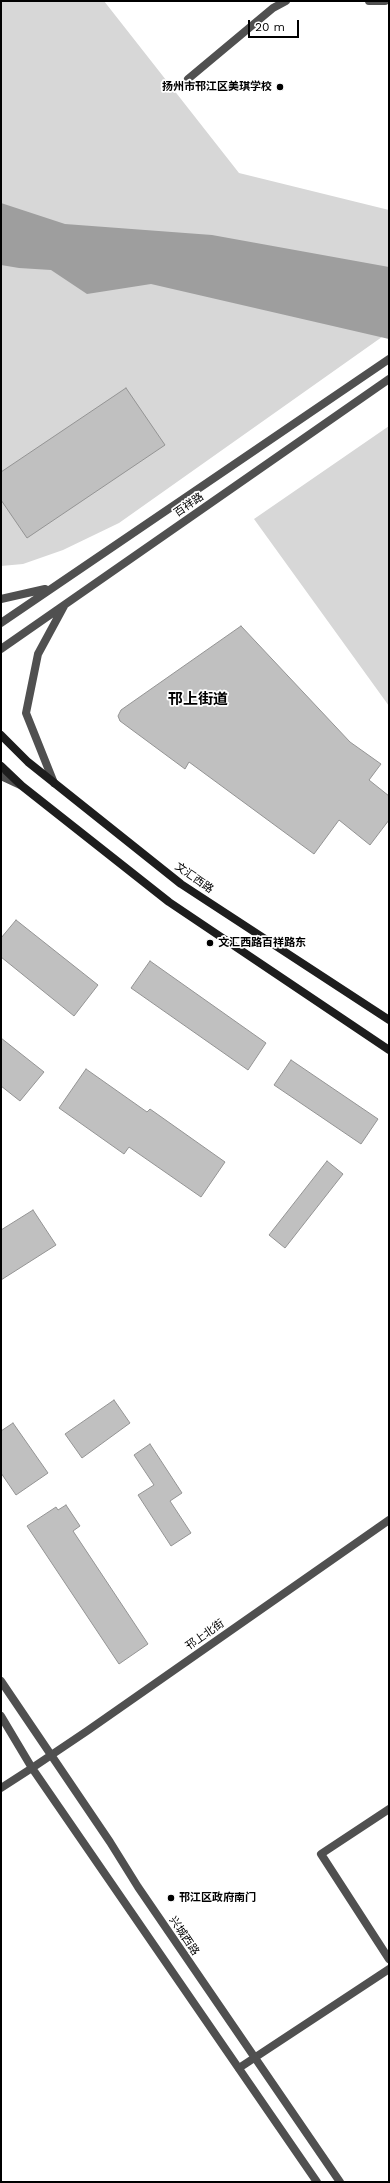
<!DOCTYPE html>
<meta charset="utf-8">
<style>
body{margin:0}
#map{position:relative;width:390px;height:2183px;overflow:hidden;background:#fff;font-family:"Work Sans",sans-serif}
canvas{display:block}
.frame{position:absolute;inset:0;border:2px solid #000;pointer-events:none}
.scale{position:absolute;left:248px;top:20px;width:51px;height:18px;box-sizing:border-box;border:2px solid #000;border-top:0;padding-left:5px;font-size:12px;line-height:14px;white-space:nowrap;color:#000;-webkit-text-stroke:3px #fff;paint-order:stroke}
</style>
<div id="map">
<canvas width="390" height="2183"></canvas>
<div class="frame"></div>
<div class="scale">20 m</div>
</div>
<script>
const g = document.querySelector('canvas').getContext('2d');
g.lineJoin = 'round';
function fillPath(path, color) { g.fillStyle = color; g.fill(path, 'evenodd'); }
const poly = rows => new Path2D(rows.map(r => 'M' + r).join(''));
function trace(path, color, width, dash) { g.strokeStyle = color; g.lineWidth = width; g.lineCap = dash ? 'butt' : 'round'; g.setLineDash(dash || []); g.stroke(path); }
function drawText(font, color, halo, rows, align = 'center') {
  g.font = font + ' "Work Sans","Noto Sans SC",sans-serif'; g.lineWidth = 3.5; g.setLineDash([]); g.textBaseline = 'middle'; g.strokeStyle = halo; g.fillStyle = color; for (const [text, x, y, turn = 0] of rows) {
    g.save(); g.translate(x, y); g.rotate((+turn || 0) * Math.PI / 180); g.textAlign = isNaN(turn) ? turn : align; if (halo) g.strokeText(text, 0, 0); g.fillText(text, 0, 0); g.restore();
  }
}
const green = poly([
 [4,1,104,1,239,173,389,210,389,332,119,523,63,550,23,564,1,566,1,3],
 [389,426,389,706,254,519]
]);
const water = poly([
 [1,203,65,224,212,235,389,267,389,339,151,284,87,294,51,270,19,268,1,265]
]);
const building = poly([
 [126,388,165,445,27,538,1,500,1,472,126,388],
 [241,626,350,742,381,764,369,780,389,796,389,820,370,845,339,820,314,854,189,762,185,769,120,721,118,716,121,710,241,626],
 [16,920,98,985,74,1016,1,957,1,938,16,920],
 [150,961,266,1043,248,1070,131,988,150,961],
 [1,1038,44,1072,20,1101,1,1086,1,1038],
 [291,1060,378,1119,361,1144,274,1085,291,1060],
 [86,1069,147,1112,150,1109,225,1162,201,1197,129,1147,124,1154,59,1108,86,1069],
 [327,1161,343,1174,285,1248,269,1235,327,1161],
 [33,1210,56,1245,1,1280,1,1230,33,1210],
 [114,1400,130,1423,82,1458,65,1434,114,1400],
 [13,1423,48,1473,16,1495,1,1473,1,1431,13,1423],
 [150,1444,182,1493,170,1501,191,1533,171,1546,138,1495,154,1485,134,1455,150,1444],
 [66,1505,80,1526,73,1531,148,1644,119,1664,27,1526,56,1507,58,1510,66,1505]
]);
const service = poly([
 [369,1,385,1],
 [188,79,273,8,286,1],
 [389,1809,321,1854,389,1959],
 [239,2068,389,1969]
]);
const minor = poly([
 [1,1788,32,1768]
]);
const tertiary = poly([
 [1,599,45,589],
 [1,623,389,359],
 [1,649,389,379],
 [1,776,20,785],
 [54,783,26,713,38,654,64,606],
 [1,1681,110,1842,138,1887,340,2182],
 [1,1716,32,1768,317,2182],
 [32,1768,87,1731,389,1520]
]);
const secondary = poly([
 [1,735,28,762,181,884,389,1020],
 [1,766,22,786,169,902,389,1050]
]);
const markers = [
 [280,87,4,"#000"],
 [210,943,4,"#000"],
 [171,1898,4,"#000"]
];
const poiNames = [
 ["扬州市邗江区美琪学校",272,87,"right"],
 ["文汇西路百祥路东",218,943],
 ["邗江区政府南门",179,1898]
];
const streetNames = [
 ["百祥路",189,505,-35],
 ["文汇西路",194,878,35],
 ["邗上北街",205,1635,-35],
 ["兴城西路",184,1936,56]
];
const districtNames = [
 ["邗上街道",198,700]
];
fillPath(green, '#d7d7d7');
fillPath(water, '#9e9e9e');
fillPath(building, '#c0c0c0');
trace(building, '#949494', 1);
trace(service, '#505050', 8);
trace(minor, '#505050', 8);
trace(tertiary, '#505050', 8);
trace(secondary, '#1d1d1d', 8);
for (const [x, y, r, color] of markers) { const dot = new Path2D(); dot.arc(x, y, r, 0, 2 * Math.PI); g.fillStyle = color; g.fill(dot); trace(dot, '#fff', 1.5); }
drawText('bold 11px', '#000', '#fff', poiNames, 'left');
drawText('11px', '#000', '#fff', streetNames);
drawText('bold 15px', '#000', '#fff', districtNames);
</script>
